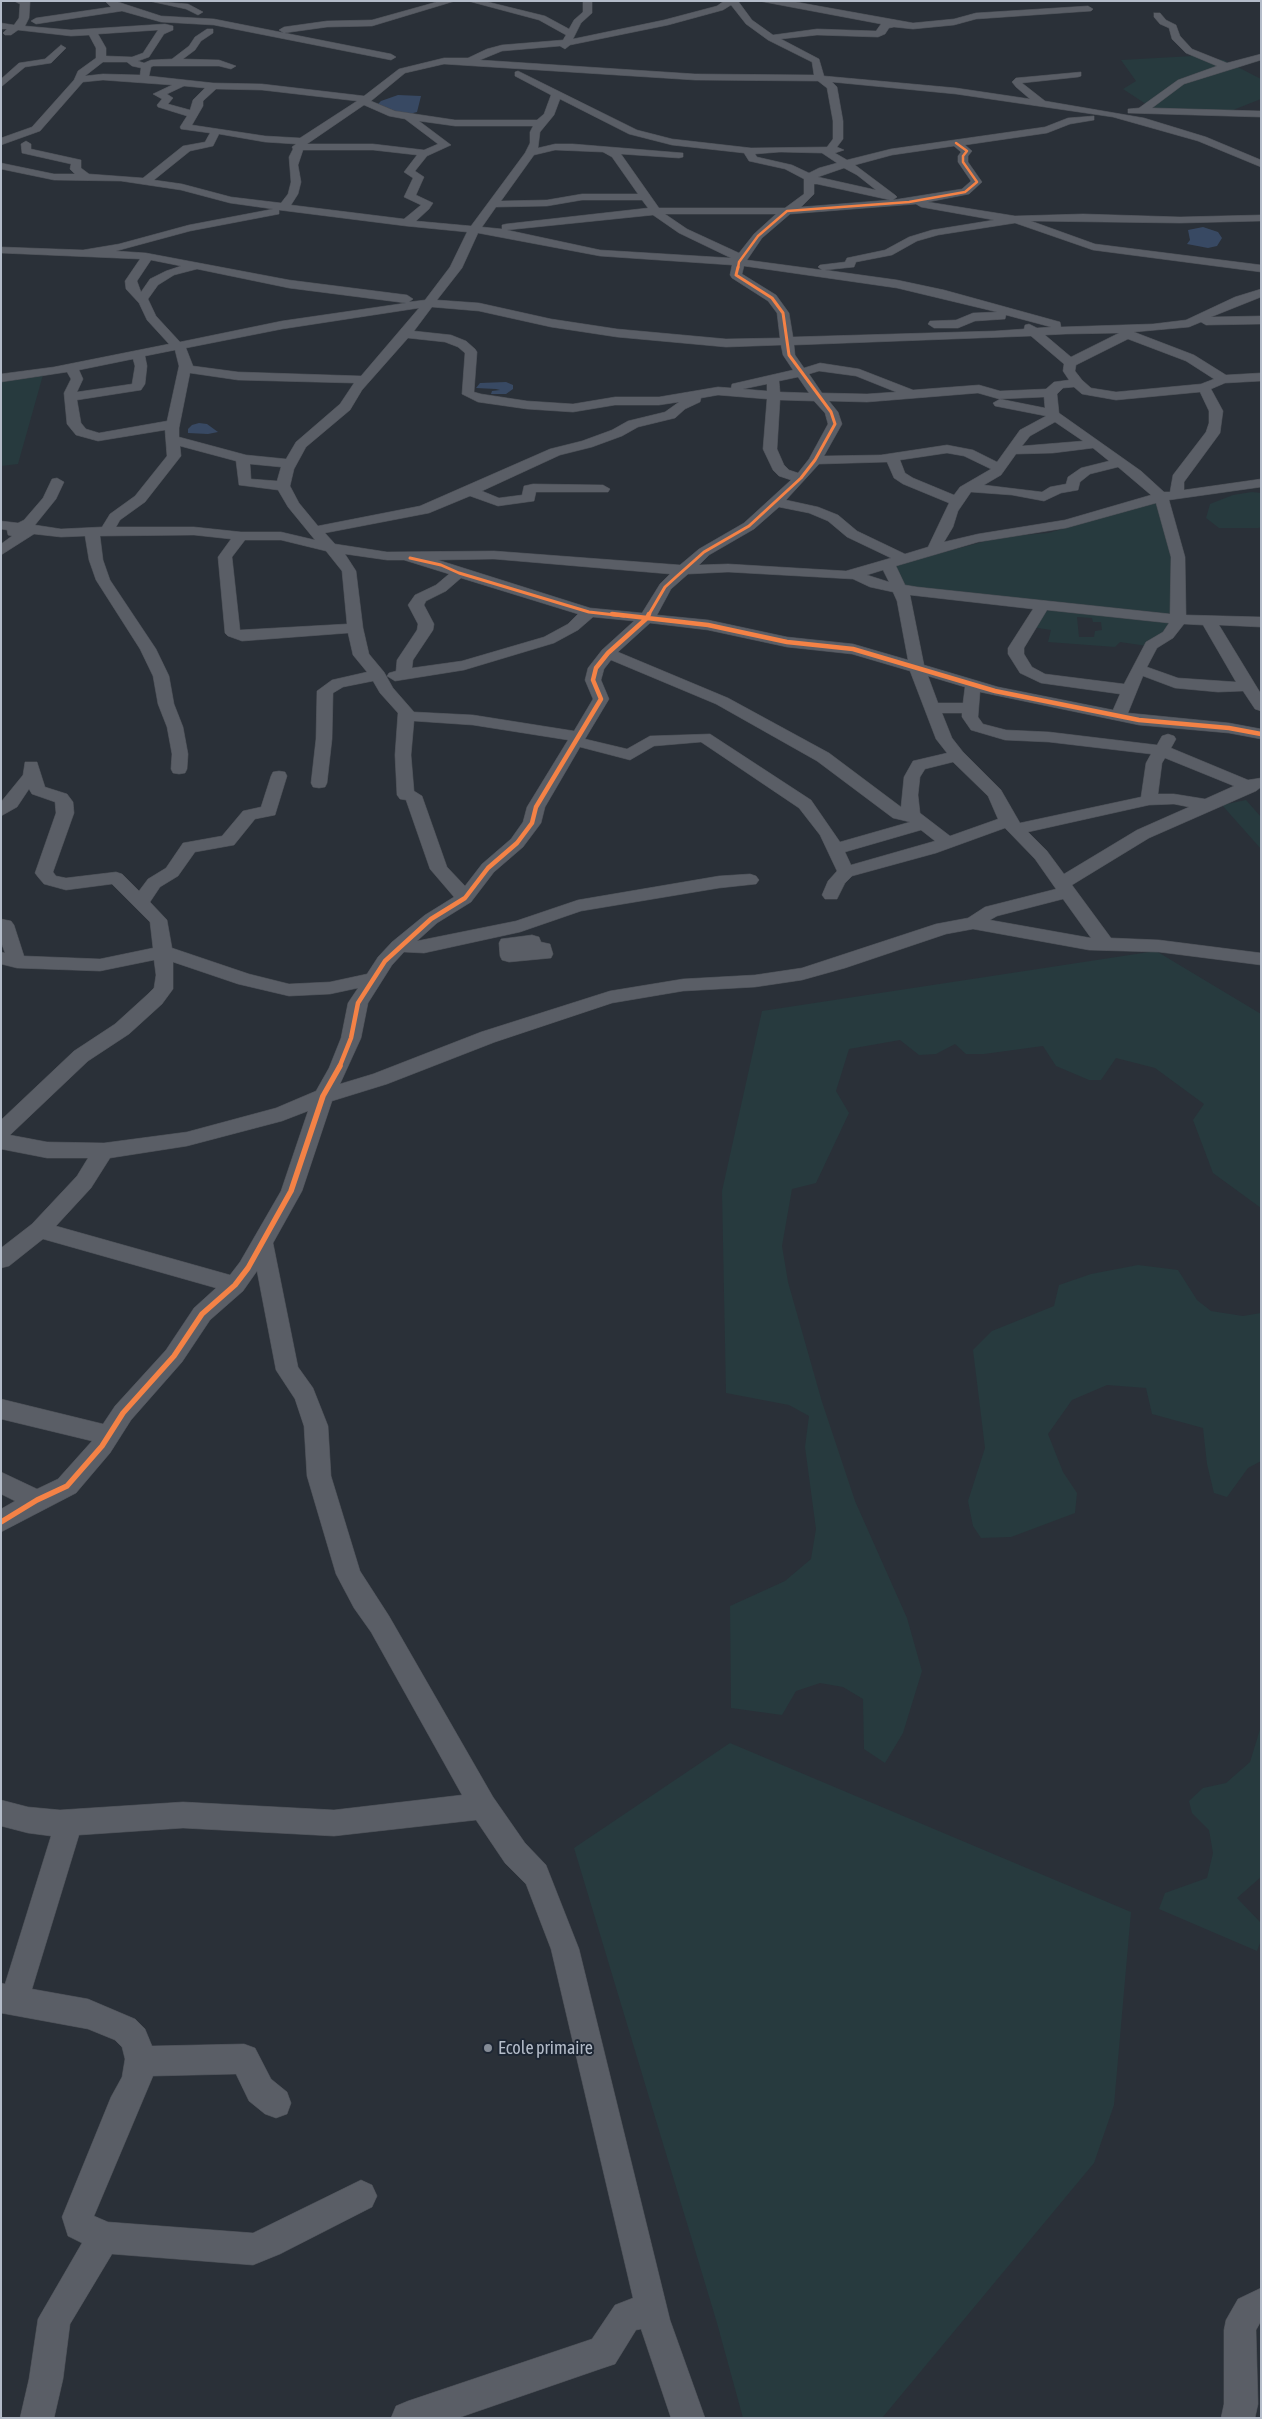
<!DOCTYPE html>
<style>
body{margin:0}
#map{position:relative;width:1262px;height:2419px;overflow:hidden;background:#2a3038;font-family:"Asap Condensed",sans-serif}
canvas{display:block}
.frame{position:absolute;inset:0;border:2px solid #b4bcc9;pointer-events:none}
</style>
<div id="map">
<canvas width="1262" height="2419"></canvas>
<div class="frame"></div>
</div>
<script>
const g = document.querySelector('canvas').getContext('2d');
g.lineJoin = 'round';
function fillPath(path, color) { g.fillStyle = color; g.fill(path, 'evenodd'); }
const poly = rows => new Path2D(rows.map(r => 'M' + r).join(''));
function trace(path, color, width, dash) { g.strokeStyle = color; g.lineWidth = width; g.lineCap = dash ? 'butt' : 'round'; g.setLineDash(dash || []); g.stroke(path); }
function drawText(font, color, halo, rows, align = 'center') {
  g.font = font + ' "Asap Condensed",sans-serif'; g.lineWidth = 4; g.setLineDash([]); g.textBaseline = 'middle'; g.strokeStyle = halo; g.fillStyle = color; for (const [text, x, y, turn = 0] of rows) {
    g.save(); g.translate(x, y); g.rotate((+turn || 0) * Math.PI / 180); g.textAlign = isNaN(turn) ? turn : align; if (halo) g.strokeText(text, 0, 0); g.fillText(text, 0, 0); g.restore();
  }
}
const green = poly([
 [1193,56,1224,60,1261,79,1261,99,1228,112,1152,108,1123,89,1136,81,1121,60],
 [43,375,18,464,1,466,1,382],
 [1252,492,1261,493,1261,527,1258,528,1219,528,1206,518,1210,504,1233,495],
 [1157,502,1173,556,1174,616,906,588,892,566,1001,537,1048,533],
 [1044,606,1172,619,1167,633,1147,646,1120,642,1115,647,1048,642,1051,630,1032,627],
 [1077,617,1092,618,1093,622,1101,622,1102,630,1095,631,1094,637,1079,637],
 [1246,800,1261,817,1261,849,1222,805],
 [1156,951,1261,1014,1261,1208,1213,1173,1193,1120,1204,1104,1155,1068,1116,1058,1101,1080,1089,1080,1056,1066,1043,1046,984,1054,966,1054,955,1044,936,1054,919,1055,900,1040,849,1049,836,1091,849,1113,816,1183,792,1189,782,1246,788,1282,822,1402,855,1501,907,1618,922,1671,903,1733,885,1763,864,1749,863,1699,843,1687,820,1683,796,1691,782,1715,731,1708,730,1606,785,1581,811,1559,816,1529,805,1447,809,1416,789,1405,726,1393,722,1191,762,1011],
 [1138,1265,1178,1270,1197,1300,1211,1311,1243,1316,1261,1313,1261,1461,1248,1468,1227,1497,1214,1493,1207,1464,1203,1428,1152,1414,1146,1388,1107,1385,1072,1400,1048,1434,1063,1472,1077,1493,1075,1513,1011,1537,981,1538,973,1526,968,1501,985,1448,973,1350,992,1331,1054,1306,1059,1285,1091,1274],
 [1261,1726,1261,1877,1237,1898,1261,1923,1261,1940,1257,1951,1159,1909,1165,1893,1207,1878,1213,1853,1209,1830,1192,1813,1189,1801,1203,1788,1226,1783,1250,1762],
 [730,1743,1131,1912,1114,2105,1094,2163,882,2418,743,2418,717,2323,574,1848]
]);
const water = poly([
 [398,95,421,96,417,112,405,115,378,104,381,101],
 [1203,227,1218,232,1222,238,1217,246,1208,248,1187,244,1190,240,1188,230],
 [506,382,513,385,513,389,506,394,491,394,492,391,500,390,496,389,476,388,480,383],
 [199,423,207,424,218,432,208,434,188,433,188,429,192,425]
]);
const minor = poly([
 [14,1,30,2,29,18,25,26,71,30,165,24,173,26,173,30,164,34,149,57,138,61,144,63,151,60,172,59,189,46,195,37,207,29,213,29,213,33,201,41,195,50,183,59,219,60,236,66,231,69,219,66,153,66,151,67,149,76,213,83,262,84,364,96,399,69,444,58,468,58,487,49,502,45,563,40,566,35,539,20,468,1,484,1,545,16,569,29,574,20,583,12,583,1,592,1,592,13,581,23,573,39,664,20,717,6,724,1,738,1,752,20,773,35,817,29,876,31,881,24,759,1,796,2,913,23,954,19,976,13,1088,6,1093,9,1091,11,976,19,954,25,913,29,894,27,889,28,885,34,878,37,817,35,781,39,819,59,824,76,956,88,1030,99,1016,87,1012,82,1016,78,1081,72,1081,76,1078,77,1022,83,1045,101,1144,118,1206,137,1261,160,1261,167,1198,141,1113,117,956,94,832,82,837,87,843,121,843,139,837,147,844,150,835,153,847,160,891,149,1045,127,1068,118,1094,116,1094,120,1070,124,1047,133,965,145,972,151,968,156,968,162,982,182,969,194,928,202,1015,216,1083,214,1180,217,1261,215,1261,221,1180,223,1031,221,1095,244,1261,265,1261,272,1093,250,1015,223,938,235,917,241,892,255,856,262,854,267,825,270,897,280,944,290,1060,322,1061,327,1153,324,1186,320,1235,297,1261,289,1261,297,1211,317,1261,316,1261,324,1206,325,1201,322,1189,327,1134,332,1194,355,1226,375,1261,373,1261,381,1225,383,1211,389,1223,411,1220,433,1184,482,1184,490,1261,479,1261,487,1169,500,1185,557,1186,615,1261,617,1261,627,1219,625,1261,694,1261,711,1255,709,1243,691,1218,692,1175,688,1143,676,1128,713,1229,723,1261,729,1261,739,1229,733,1139,725,980,692,978,717,983,724,1006,730,1049,732,1157,745,1162,736,1168,734,1174,736,1176,739,1171,748,1248,780,1261,778,1261,787,1256,791,1149,838,1072,885,1111,938,1159,940,1261,953,1261,965,1159,952,1089,950,973,929,946,934,845,968,802,980,755,987,683,991,612,1003,495,1042,387,1084,332,1101,302,1191,273,1243,298,1367,313,1388,328,1426,331,1476,360,1571,389,1616,493,1797,525,1843,546,1865,579,1949,670,2320,705,2418,671,2418,641,2329,636,2330,615,2364,603,2368,458,2418,391,2418,396,2406,408,2401,592,2339,615,2305,633,2298,551,1949,526,1884,505,1863,476,1820,334,1836,183,1828,79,1835,32,1989,88,1999,135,2019,145,2029,152,2046,244,2044,255,2048,271,2079,287,2092,291,2103,287,2114,276,2118,265,2114,249,2101,236,2074,153,2076,94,2216,108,2222,253,2233,361,2180,372,2185,377,2196,372,2207,280,2254,253,2265,112,2254,70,2324,63,2379,54,2418,20,2418,29,2379,38,2319,82,2243,68,2236,62,2217,111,2097,122,2077,125,2059,122,2047,115,2040,88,2029,1,2013,1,1983,5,1984,51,1836,28,1833,1,1826,1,1800,28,1807,60,1810,183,1802,334,1810,462,1795,371,1632,354,1608,336,1574,307,1476,304,1426,295,1399,276,1370,257,1271,243,1291,210,1320,182,1362,131,1420,110,1453,76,1493,1,1532,1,1509,15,1501,1,1494,1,1472,37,1489,58,1479,92,1441,1,1419,1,1399,103,1424,115,1406,166,1350,194,1308,216,1288,43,1239,9,1266,1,1268,1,1248,32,1224,77,1176,88,1158,47,1158,1,1149,1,1120,74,1051,115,1024,148,994,154,988,156,975,154,960,100,971,17,968,1,964,1,952,5,953,1,942,1,919,11,921,14,925,24,956,100,959,153,948,150,922,112,884,66,890,44,884,38,877,35,873,56,813,55,802,32,794,29,789,17,807,1,816,1,802,23,775,25,762,37,762,45,787,67,794,73,802,74,813,53,872,56,876,66,878,116,872,122,874,139,891,148,879,166,868,183,843,222,836,243,811,261,807,271,776,273,772,279,771,285,772,287,776,275,815,255,819,234,845,195,852,178,876,160,887,150,902,167,920,172,948,249,974,289,984,330,982,367,974,378,957,392,942,425,915,454,897,430,869,406,800,400,799,397,795,395,755,398,713,380,693,373,681,343,687,333,693,332,739,327,783,325,787,319,788,313,787,311,783,316,739,317,691,332,680,367,672,353,655,348,633,242,641,228,636,225,633,218,557,231,539,194,535,100,536,103,560,110,580,156,649,169,676,174,704,183,727,188,754,187,769,185,773,179,774,173,773,171,769,172,754,167,727,158,704,153,676,140,649,96,580,89,560,85,536,61,537,34,534,1,555,1,544,12,536,8,535,7,530,1,529,1,521,18,523,24,520,43,498,52,479,57,478,64,482,56,499,35,525,61,529,102,527,110,514,135,496,167,456,165,430,98,441,76,435,67,424,64,393,71,379,67,372,1,382,1,374,54,367,169,344,147,320,139,303,126,289,125,281,140,259,1,253,1,247,83,250,119,244,189,225,273,209,230,203,181,190,121,181,54,180,1,169,1,163,54,174,75,174,70,169,71,164,22,153,21,144,26,141,31,144,31,149,81,160,81,168,89,174,143,178,183,146,205,142,210,133,181,129,180,127,187,116,158,107,157,105,162,99,153,94,172,85,103,80,83,82,40,131,1,145,1,138,32,127,74,80,78,71,96,58,96,48,89,35,71,36,18,30,11,35,5,35,3,33,7,29,1,29,1,23,14,25,19,18,20,4,14,1],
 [731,5,746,24,768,40,812,62,814,75,695,74,480,60,502,51,560,46,565,49,570,45,668,25,723,10,731,5],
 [158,30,143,53,132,57,106,56,106,48,98,34,158,30],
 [103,62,127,62,132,66,141,68,140,75,103,74,85,76,103,62],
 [444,64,695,80,818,81,827,88,833,121,833,139,827,147,751,148,672,139,637,130,518,71,515,72,515,76,551,95,544,114,537,120,455,120,395,111,371,101,405,73,444,64],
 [184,86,205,88,193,100,190,110,168,104,173,98,167,94,184,86],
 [216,89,262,90,357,101,300,138,265,136,192,125,203,106,203,101,216,89],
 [560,99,629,134,672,145,744,153,749,161,785,169,804,179,804,194,785,208,659,208,621,154,679,158,683,157,683,153,573,144,555,144,538,148,540,132,554,115,560,99],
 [364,105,389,116,405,119,438,144,424,150,373,144,307,144,364,105],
 [419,121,455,126,533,126,530,132,530,143,525,153,471,226,416,221,429,209,433,203,416,195,424,177,415,171,427,156,451,145,419,121],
 [219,134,265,142,296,144,292,147,293,149,289,157,291,182,288,194,281,203,231,197,182,184,154,180,190,151,213,146,219,134],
 [954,146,961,152,958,156,958,162,971,181,962,189,893,200,897,197,895,195,855,165,892,155,954,146],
 [303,150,373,150,417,155,404,172,413,178,404,197,421,205,404,219,291,205,298,194,301,182,298,165,303,150],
 [555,150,603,152,612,157,638,194,582,194,547,200,501,201,534,155,555,150],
 [780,152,822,153,837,163,819,168,809,173,792,165,757,157,755,154,780,152],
 [844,168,857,175,876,190,818,177,844,168],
 [814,184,817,184,890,200,801,207,814,194,814,184],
 [582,200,642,200,648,208,506,224,502,225,502,229,482,227,496,207,547,206,582,200],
 [916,204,921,207,994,220,932,230,909,237,885,250,847,258,845,262,820,265,818,267,822,270,747,260,762,238,790,214,916,204],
 [279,210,406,226,467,232,450,267,425,300,409,302,413,299,407,295,289,280,146,253,116,251,190,231,279,214,279,210],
 [665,214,776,214,754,234,739,253,687,229,665,214],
 [653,215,679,233,731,258,600,250,507,230,653,215],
 [478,233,600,256,732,265,730,275,732,278,768,301,777,313,780,338,726,339,617,329,551,319,479,303,437,300,462,268,478,233],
 [151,260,181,266,166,271,150,279,141,292,137,281,151,260],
 [744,266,897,288,997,312,973,313,956,320,930,321,928,324,934,328,958,328,975,321,1005,319,1006,315,1051,327,1037,328,1029,324,1025,325,1024,329,995,331,793,337,789,313,776,295,742,274,744,266],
 [197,269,289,288,406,303,282,321,180,342,156,316,148,299,158,285,174,275,197,269],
 [432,307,479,311,551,327,617,337,726,347,781,345,783,355,793,370,732,384,731,388,718,387,659,397,615,397,573,404,527,401,481,394,474,392,477,352,475,349,466,341,451,335,414,331,432,307],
 [419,308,361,376,238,372,193,366,186,348,282,329,419,308],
 [1119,333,1071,357,1045,335,1066,334,1119,333],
 [1031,336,1064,364,1063,371,1069,380,1054,382,1046,389,1000,391,979,385,913,390,859,369,820,363,804,368,795,355,794,345,1031,336],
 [408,338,445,342,458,347,465,353,462,394,478,402,527,409,573,412,615,405,659,405,679,402,665,412,628,421,612,430,582,441,550,449,420,506,318,526,299,503,290,486,294,469,306,447,350,410,362,390,408,338],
 [1128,339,1186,361,1214,379,1201,384,1116,392,1091,388,1082,380,1075,371,1076,365,1128,339],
 [175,350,179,366,167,421,99,433,86,429,81,423,77,400,141,390,145,384,147,366,145,356,175,350],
 [133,359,135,366,132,384,77,392,83,379,79,370,133,359],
 [819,371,856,376,896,392,867,394,822,393,809,374,819,371],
 [190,373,238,380,354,383,340,404,296,442,286,459,246,455,179,437,179,428,190,373],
 [798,377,809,393,780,392,779,381,798,377],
 [767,384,767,391,743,389,767,384],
 [1074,387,1082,394,1116,400,1200,392,1209,411,1209,423,1206,432,1173,475,1170,492,1164,492,1141,471,1059,413,1057,394,1063,388,1074,387],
 [978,393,999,399,1044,397,1045,408,1000,399,993,403,995,406,1046,416,1020,430,997,462,973,450,947,445,881,455,824,456,842,424,838,412,829,401,867,402,978,393],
 [718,395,767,399,763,449,773,470,779,476,791,480,744,523,699,549,680,565,494,551,387,552,335,544,325,533,429,513,470,496,498,506,534,501,536,492,608,492,610,489,603,485,533,484,524,486,522,495,499,498,482,491,560,455,592,447,622,436,638,427,675,418,685,409,700,402,701,398,718,395],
 [780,400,814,401,825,413,828,424,809,459,798,473,789,470,784,465,777,449,780,400],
 [1055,422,1083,441,1022,446,1030,436,1055,422],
 [180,446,236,461,239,485,278,490,288,507,315,540,281,532,241,532,194,527,116,527,120,520,145,502,181,456,180,446],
 [1093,448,1109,461,1081,468,1068,477,1066,484,1050,487,1042,492,984,485,1001,475,1016,454,1053,453,1093,448],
 [947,453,964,456,991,469,960,487,954,495,913,478,905,473,900,460,947,453],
 [887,462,894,478,903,484,949,503,928,547,905,554,857,531,838,515,818,507,786,500,819,464,887,462],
 [250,464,281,467,277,481,251,479,250,464],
 [1118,467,1151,495,1065,520,978,534,944,542,953,527,958,511,971,492,1012,495,1044,501,1061,493,1078,490,1080,482,1090,474,1118,467],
 [1156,503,1171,557,1170,614,917,587,905,585,896,566,978,542,1066,528,1156,503],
 [779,507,809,513,828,521,847,537,891,558,846,571,728,564,699,565,709,555,754,529,779,507],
 [245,540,281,540,326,551,342,571,347,624,240,630,232,557,245,540],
 [345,554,387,560,404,560,449,574,436,585,415,595,408,605,418,624,417,630,397,660,396,671,389,673,387,676,395,681,464,670,554,643,578,630,593,617,634,621,602,650,588,668,585,680,593,699,574,731,473,715,414,712,393,688,384,672,369,654,363,628,356,571,345,554],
 [494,559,670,574,660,584,642,613,590,608,438,560,494,559],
 [883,570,889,582,867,575,883,570],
 [728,572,853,579,870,587,893,592,897,601,908,660,853,644,787,637,708,620,657,615,671,589,688,574,728,572],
 [461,578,578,614,568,624,544,637,462,661,412,668,413,660,433,630,434,624,424,605,426,601,446,591,461,578],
 [910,595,1033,609,1008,648,1008,654,1020,673,1041,683,1120,694,1113,710,998,687,924,665,910,595],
 [1047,610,1169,623,1163,632,1146,642,1124,684,1045,674,1032,667,1024,654,1024,648,1047,610],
 [650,623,708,630,787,647,852,654,910,671,936,739,947,753,913,761,904,777,901,807,829,753,728,698,618,652,650,623],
 [1184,624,1203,625,1236,682,1178,678,1147,667,1157,648,1173,638,1184,624],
 [611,660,716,704,817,761,893,818,910,822,840,842,811,800,710,734,650,736,627,749,585,739,609,699,601,680,604,669,611,660],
 [928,676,965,687,963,703,938,703,928,676],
 [942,713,962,713,962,717,971,730,1005,740,1049,742,1151,754,1146,763,1141,797,1020,823,1001,790,963,752,952,738,942,713],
 [414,721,473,725,568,740,527,807,523,822,511,839,482,864,465,886,447,867,422,796,414,791,411,755,414,721],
 [701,742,799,808,820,835,837,871,828,881,822,895,825,899,837,899,845,883,852,876,936,853,1005,828,1035,859,1056,889,985,907,968,918,936,924,802,968,755,975,683,979,610,991,481,1032,373,1074,340,1084,361,1038,368,1003,392,965,404,952,424,953,520,932,581,911,719,888,756,884,759,880,756,876,750,874,719,876,578,900,516,921,417,941,437,923,471,902,494,872,523,847,541,823,545,807,580,747,630,760,654,746,701,742],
 [1165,758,1234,786,1205,799,1174,794,1158,794,1162,763,1165,758],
 [953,762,988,796,998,819,950,836,920,813,918,795,920,777,925,769,953,762],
 [1174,804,1189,807,1137,830,1064,874,1047,851,1028,832,1149,805,1174,804],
 [921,830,935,841,851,865,845,852,921,830],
 [1063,899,1091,938,990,920,997,916,1063,899],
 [173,962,238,984,289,996,330,994,358,988,348,1003,341,1038,329,1068,316,1091,276,1108,187,1132,104,1143,47,1142,10,1135,88,1061,129,1034,162,1004,173,989,173,962],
 [308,1111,281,1191,240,1262,230,1275,56,1226,91,1188,110,1158,187,1146,282,1121,308,1111],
 [105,1,115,1,161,16,214,19,391,54,396,57,391,60,214,25,161,22,122,11,36,24,31,21,36,18,111,7,105,1],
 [149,1,188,4,203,12,198,15,186,9,149,1],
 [440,1,455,1,372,26,327,27,284,33,279,30,284,27,327,21,372,20,440,1],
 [1154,13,1160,13,1166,20,1176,25,1180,36,1192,49,1227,63,1261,54,1261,60,1184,84,1152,108,1261,111,1261,117,1128,113,1128,109,1139,108,1178,80,1217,66,1186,53,1172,39,1169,28,1160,24,1154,17,1154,13],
 [61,45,66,48,51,63,25,67,1,87,1,79,19,63,45,59,61,45],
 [532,935,539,937,541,942,550,944,553,954,551,958,509,962,502,960,500,956,499,943,501,939,532,935],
 [1261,2288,1261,2321,1256,2330,1258,2404,1255,2418,1221,2418,1224,2404,1224,2330,1226,2320,1238,2299,1261,2288]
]);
const cyclewayFar3 = poly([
 [738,268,739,262,758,236,787,211,909,202,965,192,977,182,963,162,963,156,967,151,956,143]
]);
const cyclewayFar2 = poly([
 [410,558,441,565,459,573,589,612,624,616],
 [648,616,665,587,676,577,704,552,749,526,801,478,815,460,835,424,831,412,789,355,783,313,772,298,736,275,738,267]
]);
const cyclewayFar1 = poly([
 [649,614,647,618,708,625,787,642,853,649,995,691,1139,720,1229,728,1261,734],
 [339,1068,351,1038,358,1003,385,961,431,919,465,898,488,868,517,843,532,823,536,807,601,699,593,680,596,668,608,653,647,618,612,614]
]);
const cycleway = poly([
 [1,1522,37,1500,67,1486,102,1446,123,1413,174,1356,202,1314,235,1285,248,1268,291,1191,323,1096,340,1066]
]);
const markers = [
 [488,2048,5,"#848b96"]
];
const nearPoinames = [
 ["Ecole primaire",498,2048]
];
fillPath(green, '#273a3e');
fillPath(water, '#384963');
trace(minor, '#484c53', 1);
fillPath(minor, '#5a5e66');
trace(cyclewayFar3, '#f48246', 2.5);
trace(cyclewayFar2, '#f48246', 3);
trace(cyclewayFar1, '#f48246', 4.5);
trace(cycleway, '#f48246', 5.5);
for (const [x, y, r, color] of markers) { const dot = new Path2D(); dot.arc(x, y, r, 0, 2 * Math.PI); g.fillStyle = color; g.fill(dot); trace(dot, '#1d2633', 2); }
drawText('18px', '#b4bcc9', '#1d2633', nearPoinames, 'left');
</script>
